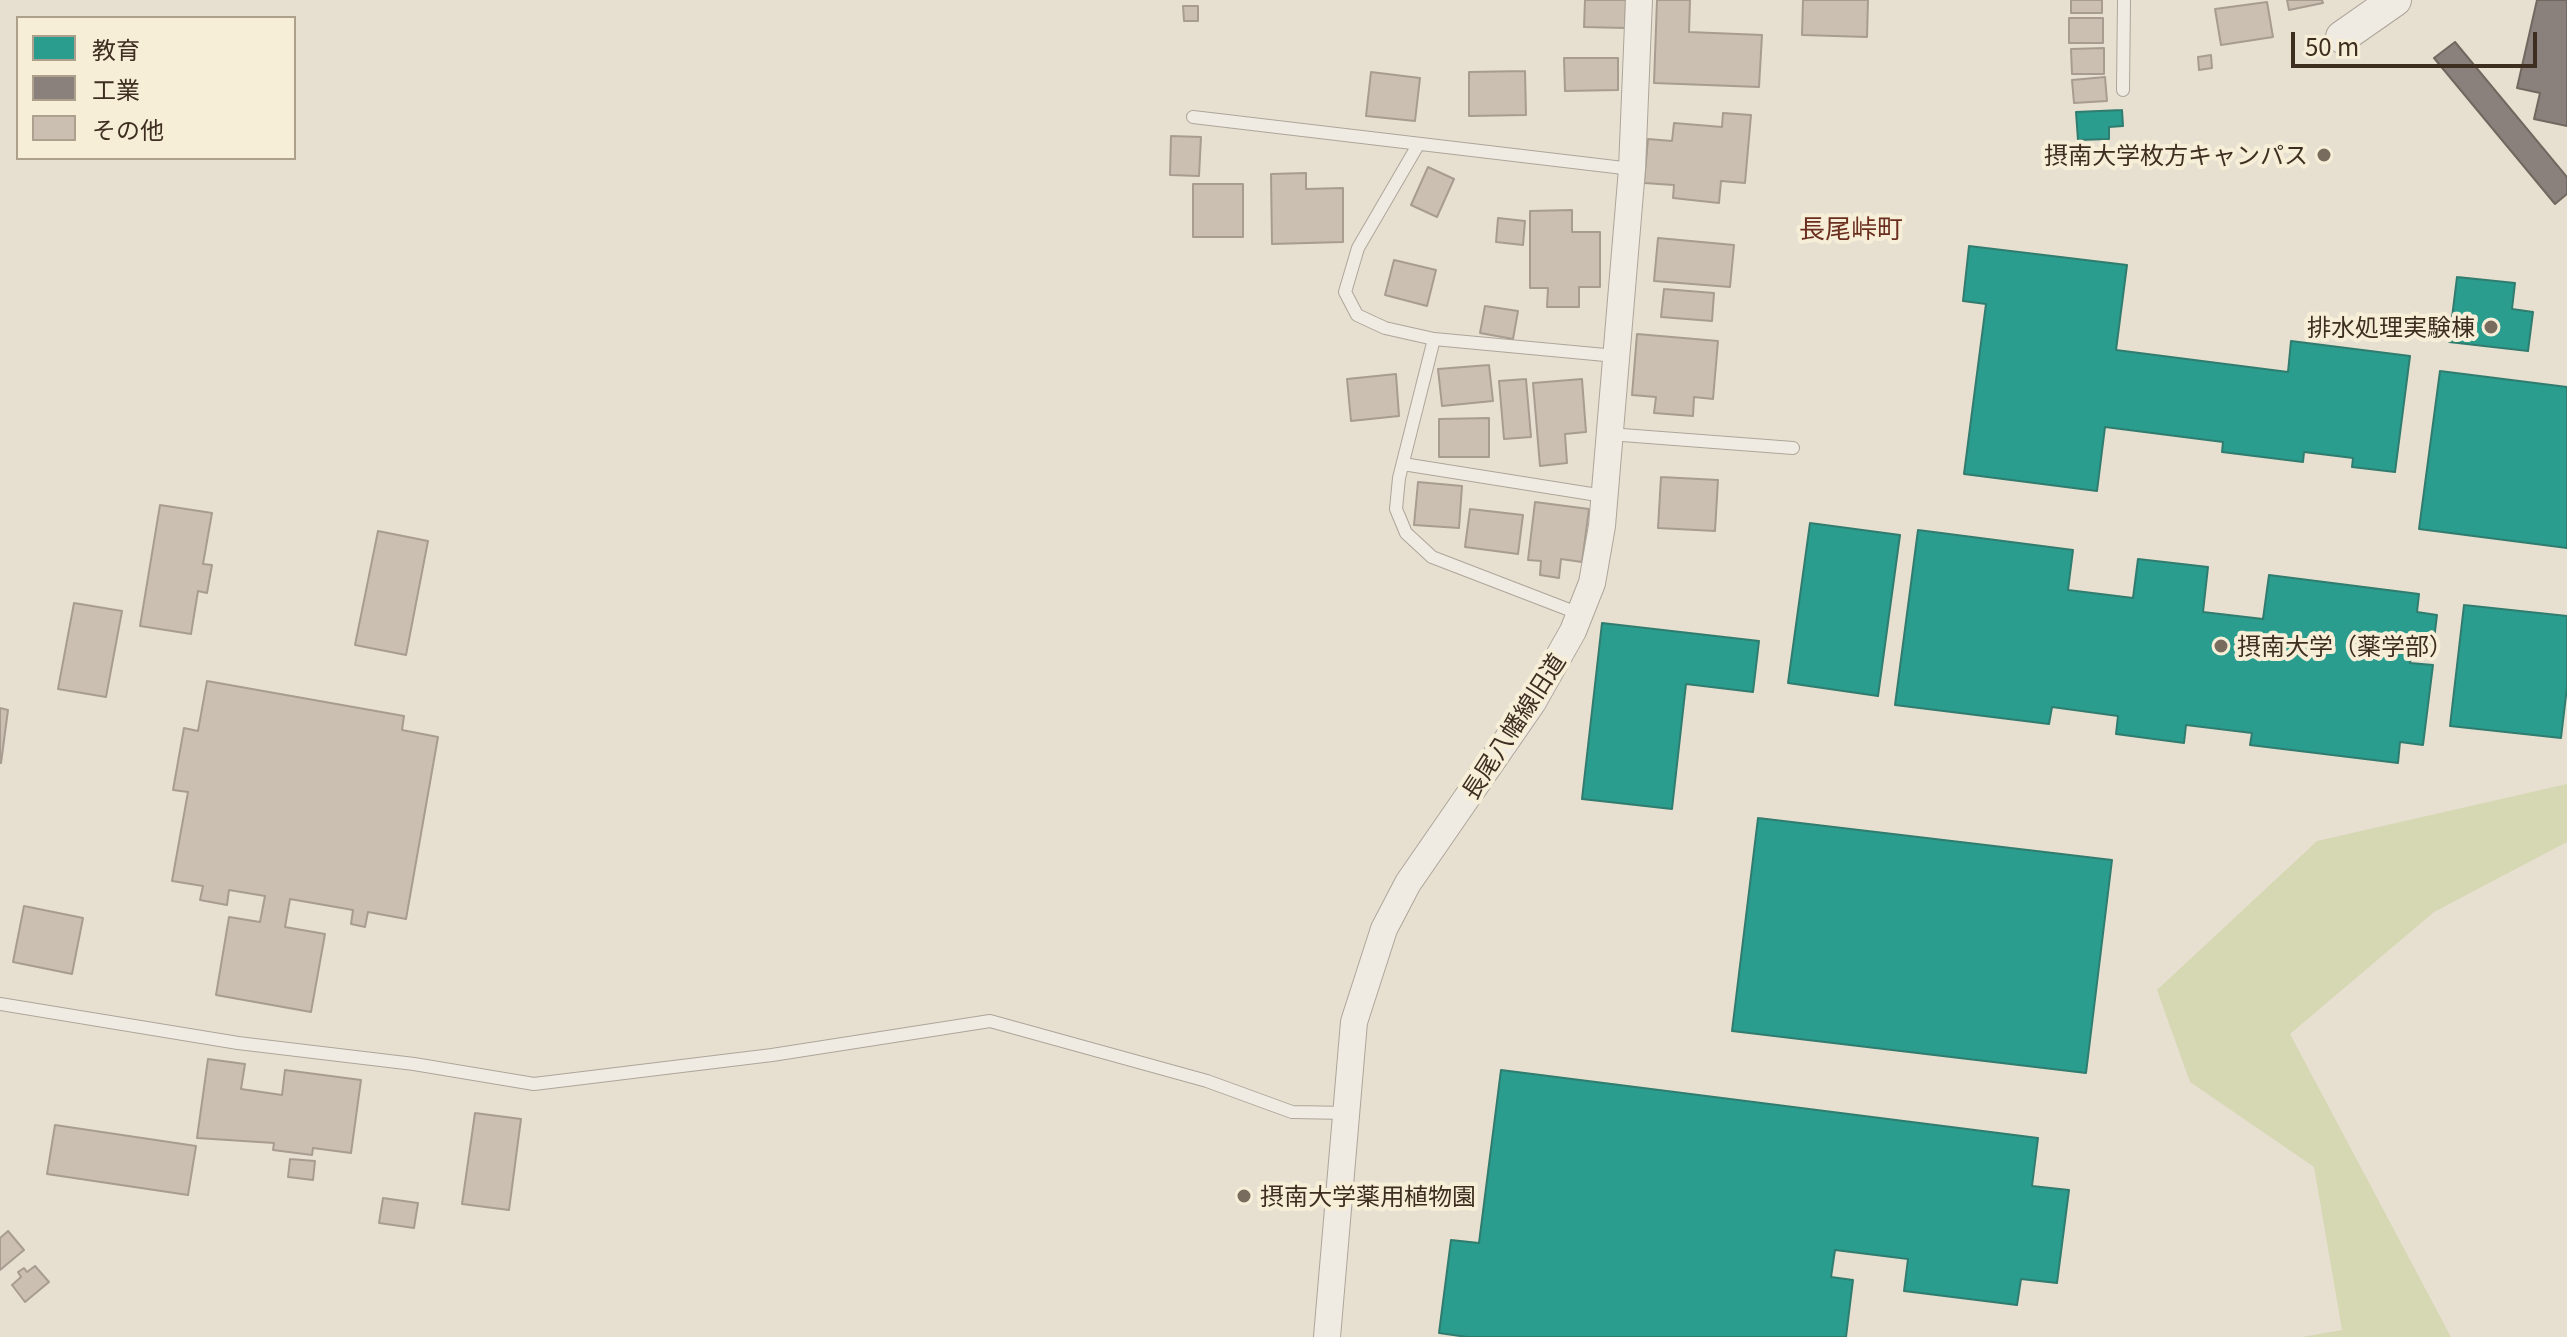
<!DOCTYPE html>
<meta charset="utf-8">
<style>
body{margin:0}
#map{position:relative;width:2567px;height:1337px;overflow:hidden;background:#e7e0d1;font-family:Georgia,"Noto Sans JP",serif}
canvas{display:block}
.legend{position:absolute;left:16px;top:16px;width:280px;height:144px;box-sizing:border-box;background:#f7eed8;border:2px solid #ada18e;margin:0;padding:10px 14px;list-style:none;font-size:24px;color:#3d2e20}
.legend li{display:flex;align-items:center;gap:16px;height:40px}
.legend b{width:40px;border:2px solid #ada18e}
.scale{position:absolute;left:2291px;top:32px;width:246px;height:36px;box-sizing:border-box;border:4px solid #3d2e20;border-top:0;padding-left:10px;font-size:24px;line-height:28px;white-space:nowrap;color:#3d2e20;-webkit-text-stroke:6px #f7eed8;paint-order:stroke}
</style>
<div id="map">
<canvas width="2567" height="1337"></canvas>
<ul class="legend">
<li><b style="height:22px;background:#2a9d8f"></b>教育</li>
<li><b style="height:22px;background:#8a817c"></b>工業</li>
<li><b style="height:22px;background:#cbbfb2"></b>その他</li>
</ul>
<div class="scale">50 m</div>
</div>
<script>
const g = document.querySelector('canvas').getContext('2d');
g.lineJoin = 'round';
function fillPath(path, color) { g.fillStyle = color; g.fill(path, 'evenodd'); }
const poly = rows => new Path2D(rows.map(r => 'M' + r).join(''));
function trace(path, color, width, dash) { g.strokeStyle = color; g.lineWidth = width; g.lineCap = dash ? 'butt' : 'round'; g.setLineDash(dash || []); g.stroke(path); }
function drawText(font, color, halo, rows, align = 'center') {
  g.font = font + ' Georgia,"Noto Sans JP",serif'; g.lineWidth = 8; g.setLineDash([]); g.textBaseline = 'middle'; g.strokeStyle = halo; g.fillStyle = color; for (const [text, x, y, turn = 0] of rows) {
    g.save(); g.translate(x, y); g.rotate((+turn || 0) * Math.PI / 180); g.textAlign = isNaN(turn) ? turn : align; if (halo) g.strokeText(text, 0, 0); g.fillText(text, 0, 0); g.restore();
  }
}
const green = poly([
 [2567,784,2567,842,2434,912,2290,1034,2451,1337,2302,1337,2342,1330,2314,1167,2190,1082,2157,990,2317,841]
]);
const schools = poly([
 [2122,110,2123,126,2109,127,2109,139,2078,140,2076,112,2122,110],
 [1969,246,2127,265,2116,350,2288,372,2291,341,2410,356,2395,472,2352,467,2353,458,2304,452,2303,462,2222,452,2223,442,2105,427,2097,491,1964,474,1986,304,1963,301,1969,246],
 [2457,277,2515,283,2512,309,2533,312,2528,351,2449,342,2457,277],
 [2440,371,2567,387,2567,548,2419,529,2440,371],
 [1810,523,1900,535,1878,696,1788,683,1810,523],
 [1918,530,2073,550,2068,590,2133,598,2138,559,2208,567,2203,612,2263,619,2269,575,2419,594,2417,612,2437,615,2433,648,2413,645,2410,663,2433,665,2423,745,2400,742,2398,763,2250,745,2252,733,2186,725,2184,743,2116,734,2118,716,2052,707,2049,724,1895,705,1918,530],
 [2464,605,2567,616,2567,687,2561,738,2450,726,2464,605],
 [1602,623,1759,641,1753,692,1686,684,1672,809,1582,799,1602,623],
 [1758,818,2112,860,2086,1073,1732,1031,1758,818],
 [1501,1070,2038,1138,2032,1186,2069,1190,2057,1283,2021,1279,2017,1305,1904,1291,1908,1259,1835,1250,1831,1277,1853,1280,1846,1337,1467,1337,1439,1333,1451,1240,1479,1243,1501,1070]
]);
const industry = poly([
 [2537,0,2567,0,2567,126,2534,119,2540,93,2517,88,2537,0],
 [2455,42,2567,177,2567,194,2555,204,2434,58,2455,42]
]);
const building = poly([
 [1585,0,1626,0,1625,28,1584,27,1585,0],
 [1657,0,1690,0,1689,32,1762,35,1759,87,1654,83,1657,0],
 [1803,0,1868,0,1867,37,1802,35,1803,0],
 [2071,0,2102,0,2102,13,2071,13,2071,0],
 [2287,0,2322,0,2323,3,2289,10,2287,0],
 [2267,2,2273,37,2221,45,2215,9,2267,2],
 [1183,6,1198,6,1198,21,1184,21,1183,6],
 [2069,18,2103,18,2103,43,2069,43,2069,18],
 [2104,48,2104,74,2072,74,2071,49,2104,48],
 [2211,55,2212,68,2199,70,2198,57,2211,55],
 [1564,58,1618,58,1618,90,1565,91,1564,58],
 [1525,71,1526,115,1469,116,1469,72,1525,71],
 [1371,72,1420,78,1415,121,1366,116,1371,72],
 [2105,77,2107,101,2074,103,2072,80,2105,77],
 [1723,113,1751,115,1745,183,1721,181,1719,203,1673,198,1674,185,1644,183,1648,139,1672,141,1674,123,1722,127,1723,113],
 [1171,136,1201,137,1199,176,1170,175,1171,136],
 [1428,167,1454,179,1437,217,1411,205,1428,167],
 [1306,173,1306,189,1343,188,1343,242,1272,244,1271,174,1306,173],
 [1193,184,1243,184,1243,237,1193,237,1193,184],
 [1572,210,1572,232,1600,232,1600,287,1579,287,1579,307,1547,307,1548,288,1530,288,1530,211,1572,210],
 [1498,218,1525,221,1523,245,1496,242,1498,218],
 [1658,238,1734,245,1730,287,1654,281,1658,238],
 [1394,260,1436,270,1427,306,1385,295,1394,260],
 [1664,289,1714,293,1712,321,1661,317,1664,289],
 [1485,306,1518,311,1513,339,1480,333,1485,306],
 [1637,334,1718,341,1713,399,1694,397,1693,416,1654,413,1656,397,1632,395,1637,334],
 [1489,365,1493,401,1442,406,1438,369,1489,365],
 [1396,374,1399,416,1351,421,1347,379,1396,374],
 [1526,379,1531,437,1504,439,1499,381,1526,379],
 [1582,379,1586,432,1565,434,1567,463,1540,466,1533,383,1582,379],
 [1489,418,1489,457,1439,457,1439,419,1489,418],
 [1661,477,1718,480,1715,531,1658,528,1661,477],
 [1418,482,1462,486,1459,528,1414,525,1418,482],
 [1535,502,1589,509,1582,562,1561,559,1559,578,1540,575,1541,561,1528,560,1535,502],
 [160,505,212,513,203,564,212,565,207,593,198,591,191,634,140,626,160,505],
 [1470,509,1523,515,1518,554,1465,547,1470,509],
 [378,531,428,541,406,655,355,645,378,531],
 [74,603,122,611,106,697,58,689,74,603],
 [207,681,404,716,402,730,438,737,406,919,368,912,365,927,351,924,353,910,290,899,285,927,325,934,311,1012,216,995,229,917,260,922,265,896,229,890,227,905,200,900,203,886,172,881,188,792,173,790,184,728,198,731,207,681],
 [0,708,8,710,1,763,0,763,0,708],
 [24,906,83,918,72,974,13,962,24,906],
 [208,1059,245,1064,241,1089,282,1095,285,1070,361,1080,351,1153,313,1148,312,1155,273,1150,274,1143,197,1138,208,1059],
 [475,1113,521,1119,509,1210,462,1204,475,1113],
 [55,1125,196,1146,188,1195,47,1174,55,1125],
 [290,1159,315,1161,313,1180,288,1177,290,1159],
 [383,1198,418,1203,414,1228,379,1223,383,1198],
 [8,1231,24,1250,0,1270,0,1238,8,1231],
 [35,1266,49,1282,25,1302,12,1285,21,1277,18,1272,24,1268,27,1272,35,1266]
]);
const service = poly([
 [2123,90,2124,0],
 [1193,117,1632,169],
 [1418,145,1358,248,1345,292,1357,315,1385,328,1434,339,1616,356],
 [1434,339,1399,478,1396,509,1406,533,1432,557,1580,614],
 [1609,434,1793,448],
 [1403,464,1604,496],
 [0,1004,238,1043,414,1064,534,1084,772,1055,990,1021,1207,1081,1292,1112,1348,1113]
]);
const minor = poly([
 [1327,1337,1354,1022,1384,929,1408,883,1533,702,1573,631,1592,583,1602,526,1632,169,1639,0]
]);
const tertiary = poly([
 [2342,37,2395,0]
]);
const markers = [
 [2324,155,8,"#786c5e"],
 [2491,327,8,"#786c5e"],
 [2221,646,8,"#786c5e"],
 [1244,1196,8,"#786c5e"]
];
const poiNames = [
 ["摂南大学枚方キャンパス",2308,155],
 ["排水処理実験棟",2475,327],
 ["摂南大学（薬学部）",2237,646,"left"],
 ["摂南大学薬用植物園",1260,1196,"left"]
];
const streetNames = [
 ["長尾八幡線旧道",1513,726,-57]
];
const neighbourhoodNames = [
 ["長尾峠町",1851,228]
];
fillPath(green, '#d6d7b3');
fillPath(schools, '#2a9d8f');
trace(schools, '#307c6e', 2);
fillPath(industry, '#8a817c');
trace(industry, '#736860', 2);
fillPath(building, '#cbbfb2');
trace(building, '#a89c90', 2);
trace(service, '#ada599', 14);
trace(minor, '#ada599', 28);
trace(tertiary, '#ada599', 34);
trace(service, '#efebe3', 12);
trace(minor, '#efebe3', 26);
trace(tertiary, '#efebe3', 32);
for (const [x, y, r, color] of markers) { const dot = new Path2D(); dot.arc(x, y, r, 0, 2 * Math.PI); g.fillStyle = color; g.fill(dot); trace(dot, '#f7eed8', 3); }
drawText('24px', '#3d2e20', '#f7eed8', poiNames, 'right');
drawText('24px', '#3d2e20', '#f7eed8', streetNames);
drawText('26px', '#6b2e1e', '#f7eed8', neighbourhoodNames);
</script>
